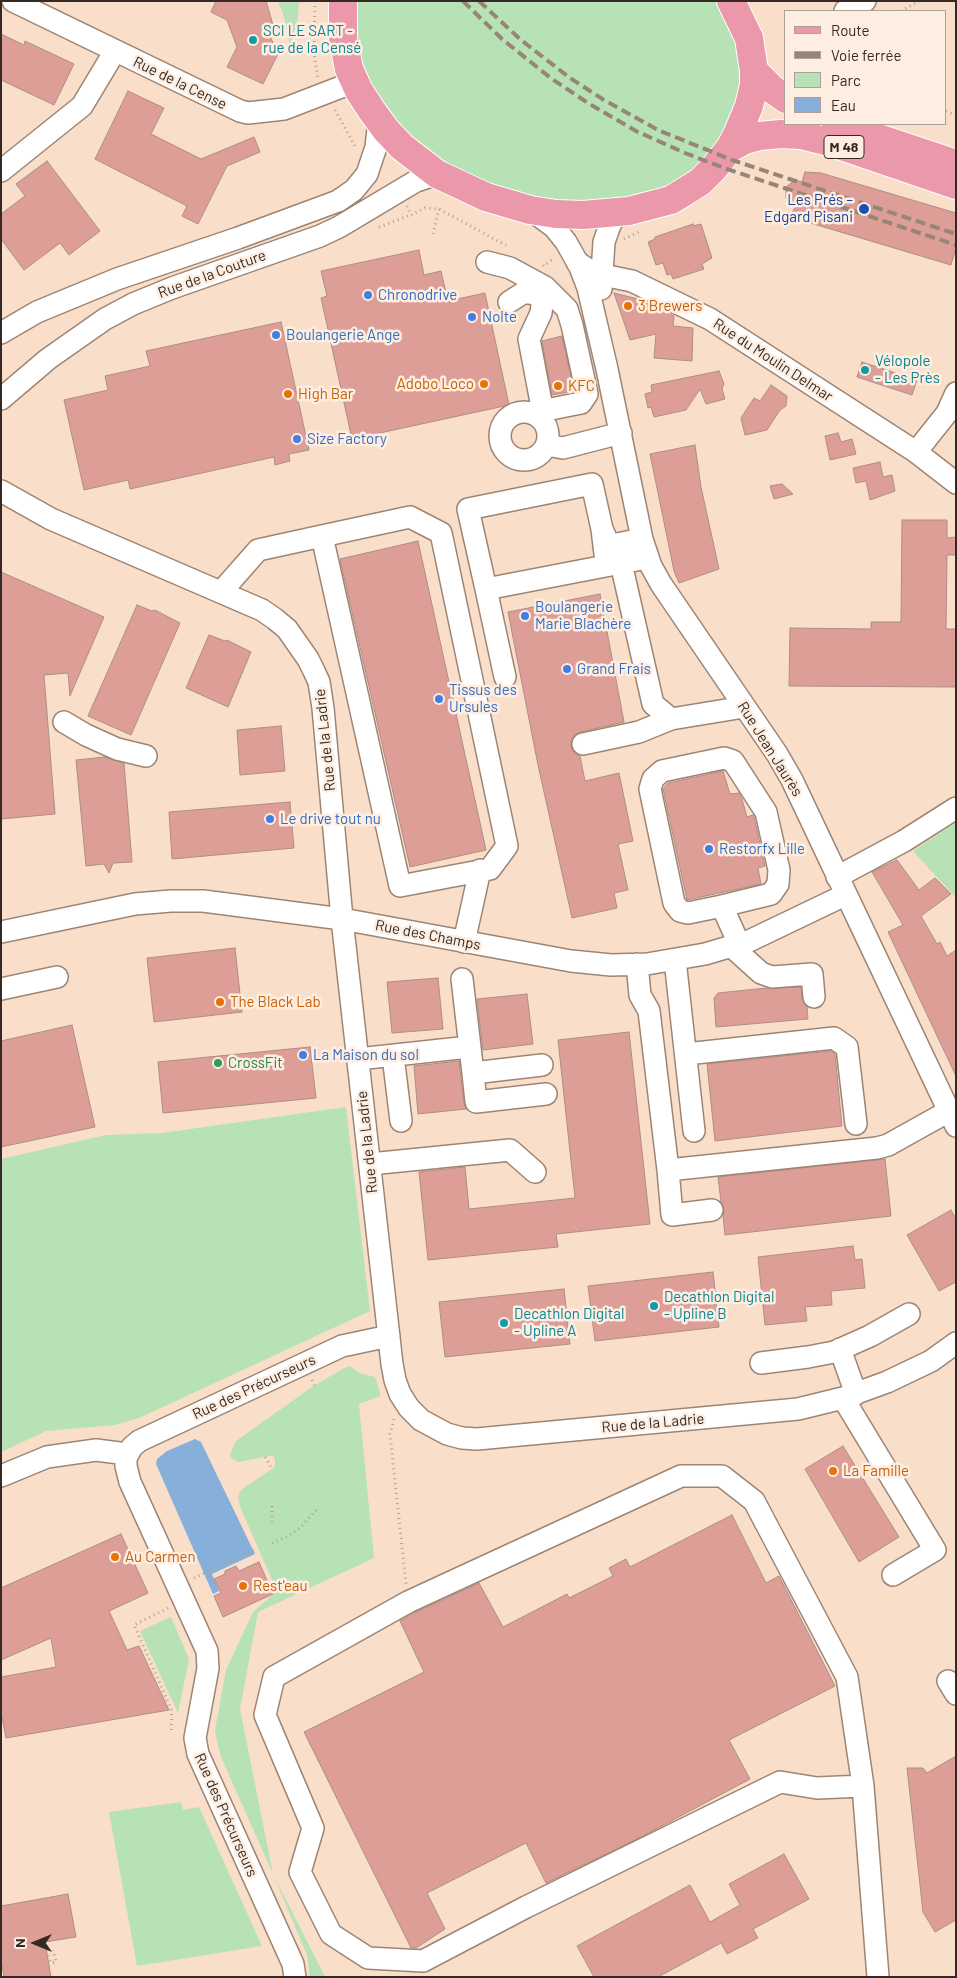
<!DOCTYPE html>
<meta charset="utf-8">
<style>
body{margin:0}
#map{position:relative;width:957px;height:1978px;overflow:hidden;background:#f9dfca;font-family:Barlow,sans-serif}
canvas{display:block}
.frame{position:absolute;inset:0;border:2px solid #342a23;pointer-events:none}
.legend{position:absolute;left:784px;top:10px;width:162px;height:115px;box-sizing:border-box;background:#feeee2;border:1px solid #ada096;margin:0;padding:6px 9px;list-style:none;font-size:15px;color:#342a23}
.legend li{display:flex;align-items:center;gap:10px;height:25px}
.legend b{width:25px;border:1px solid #ada096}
.north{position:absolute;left:10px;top:1918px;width:50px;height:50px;-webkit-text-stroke:4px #feeee2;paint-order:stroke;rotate:270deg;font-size:14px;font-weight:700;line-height:20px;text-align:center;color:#342a23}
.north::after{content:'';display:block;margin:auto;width:18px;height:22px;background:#342a23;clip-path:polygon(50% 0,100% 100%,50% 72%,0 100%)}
</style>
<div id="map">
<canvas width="957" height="1978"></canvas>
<div class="frame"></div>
<ul class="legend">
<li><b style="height:6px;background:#ea98aa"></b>Route</li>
<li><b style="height:6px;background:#978577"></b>Voie ferrée</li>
<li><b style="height:14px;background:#b6e2b6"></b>Parc</li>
<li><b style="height:14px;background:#86afd9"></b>Eau</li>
</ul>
<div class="north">N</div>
</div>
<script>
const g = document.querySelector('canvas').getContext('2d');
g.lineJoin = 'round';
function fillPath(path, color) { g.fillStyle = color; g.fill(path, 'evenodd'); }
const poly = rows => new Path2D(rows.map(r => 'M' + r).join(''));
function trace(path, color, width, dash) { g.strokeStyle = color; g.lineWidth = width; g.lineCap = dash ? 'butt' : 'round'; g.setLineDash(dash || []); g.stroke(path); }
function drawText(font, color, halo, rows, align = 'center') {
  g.font = font + ' Barlow,sans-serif'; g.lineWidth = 5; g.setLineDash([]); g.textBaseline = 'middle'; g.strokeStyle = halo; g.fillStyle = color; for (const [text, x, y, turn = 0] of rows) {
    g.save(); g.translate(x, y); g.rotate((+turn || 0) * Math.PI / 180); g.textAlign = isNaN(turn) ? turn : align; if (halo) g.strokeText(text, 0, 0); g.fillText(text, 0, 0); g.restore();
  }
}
const green = poly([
 [278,1,299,1,298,18,290,47,284,17],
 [357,1,718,1,740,48,742,89,726,138,685,179,647,196,574,204,511,194,450,167,407,136,375,96,359,60,355,20],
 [956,822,956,898,913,851],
 [346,1107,370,1311,139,1418,115,1425,46,1431,1,1452,1,1159,106,1135,162,1133],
 [350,1366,359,1373,375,1377,381,1396,359,1404,374,1558,258,1612,240,1709,273,1874,325,1977,310,1977,307,1955,273,1874,221,1757,216,1737,215,1730,226,1670,253,1612,277,1591,241,1509,238,1499,239,1494,242,1489,272,1469,275,1466,275,1459,273,1456,269,1456,239,1462,231,1458,230,1454,236,1441,312,1387,344,1368],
 [171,1617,189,1659,178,1713,140,1631],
 [181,1802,183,1810,199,1807,262,1946,137,1966,109,1812]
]);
const water = poly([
 [195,1439,201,1442,255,1554,212,1574,219,1591,213,1594,156,1464,157,1459,167,1451]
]);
const building = poly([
 [216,1,266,1,273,25,269,34,278,54,263,84,227,67,237,47,227,20,211,12,216,1],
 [1,34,24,45,25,41,74,64,54,105,1,80,1,34],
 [128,91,164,108,151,134,201,159,254,137,260,152,227,166,198,224,182,216,187,206,95,159,128,91],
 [47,161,100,231,69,255,60,243,24,270,1,239,1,214,25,196,16,184,47,161],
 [805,172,821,173,956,213,956,248,951,265,807,222,791,214,796,206,790,204,786,198,786,187,795,180,802,182,805,172],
 [693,224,693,226,701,224,712,258,702,264,704,269,673,279,671,274,667,275,663,263,656,265,648,242,655,239,655,237,693,224],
 [419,250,424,275,441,271,448,301,485,293,509,405,352,439,321,298,327,296,321,271,419,250],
 [614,293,638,299,674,316,673,326,693,328,692,361,654,358,656,334,630,340,614,293],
 [281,322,309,450,289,454,290,461,275,465,274,457,130,489,128,480,84,490,64,400,108,390,105,376,150,366,146,351,281,322],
 [562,336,574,391,552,395,542,341,562,336],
 [862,362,917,380,912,395,857,377,862,362],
 [719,371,724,384,722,389,725,399,706,404,700,389,686,410,654,417,651,407,648,408,645,394,652,392,651,385,719,371],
 [771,385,787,396,786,406,780,410,767,430,745,435,741,418,754,398,760,401,771,385],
 [838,433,841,442,852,439,856,454,830,460,825,436,838,433],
 [695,445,701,487,719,569,679,583,674,571,650,454,695,445],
 [880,462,883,477,892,475,895,491,870,500,866,481,856,483,853,468,880,462],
 [782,484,793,494,774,499,770,486,782,484],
 [902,520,947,520,947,538,956,537,956,555,947,555,946,629,956,629,956,687,789,686,790,628,871,629,871,622,901,622,902,520],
 [418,541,486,850,410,867,340,559,418,541],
 [1,572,104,617,70,696,68,673,44,675,55,814,1,819,1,572],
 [600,594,624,722,580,732,574,735,571,740,571,746,574,753,580,756,585,781,619,773,633,841,618,844,628,890,614,893,617,908,572,918,538,765,508,612,600,594],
 [137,605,152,611,155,610,180,623,131,735,88,716,137,605],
 [209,635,225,641,227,640,251,652,228,707,186,688,209,635],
 [281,726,285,771,240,775,237,730,281,726],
 [105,757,124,763,132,862,113,863,109,873,104,864,86,866,76,760,105,757],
 [723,771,730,794,739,793,742,799,747,817,753,815,754,817,765,866,758,868,761,884,687,900,663,789,668,783,723,771],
 [290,802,294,848,172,859,169,812,290,802],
 [897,860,919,890,935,878,951,894,921,916,937,944,940,942,947,956,956,950,956,1076,888,932,903,925,872,872,897,860],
 [235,948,242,1012,154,1022,147,958,235,948],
 [438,978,443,1029,392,1033,387,982,438,978],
 [801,987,802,999,807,1007,808,1019,716,1027,714,998,718,993,766,988,801,987],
 [527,994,533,1044,483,1050,477,999,527,994],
 [72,1025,95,1127,1,1147,1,1041,72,1025],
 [629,1032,650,1224,556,1234,558,1247,428,1260,419,1172,465,1167,469,1209,575,1198,558,1040,629,1032],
 [310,1047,316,1098,163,1113,158,1062,310,1047],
 [831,1051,835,1054,842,1126,715,1141,707,1064,831,1051],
 [459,1061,464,1103,466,1109,418,1114,414,1066,459,1061],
 [885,1159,891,1216,725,1235,723,1216,724,1209,721,1202,718,1177,885,1159],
 [951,1210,956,1219,956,1282,939,1291,907,1235,951,1210],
 [853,1246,855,1260,862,1259,865,1288,831,1291,832,1305,805,1307,807,1321,765,1325,758,1257,853,1246],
 [713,1272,719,1327,595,1341,588,1286,713,1272],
 [564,1289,570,1344,445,1357,439,1302,564,1289],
 [843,1446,899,1537,859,1562,805,1469,843,1446],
 [732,1515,766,1583,779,1576,835,1686,729,1740,750,1779,641,1837,546,1883,526,1843,427,1893,445,1929,416,1948,411,1948,304,1732,424,1672,400,1621,414,1613,479,1583,503,1627,567,1594,569,1598,613,1576,609,1568,626,1559,630,1567,732,1515],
 [121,1534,148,1593,109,1611,127,1650,139,1646,169,1710,6,1738,1,1712,1,1677,56,1667,51,1638,1,1660,1,1588,121,1534],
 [259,1562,273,1594,223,1617,214,1596,221,1593,214,1579,225,1574,225,1571,236,1566,239,1571,259,1562],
 [956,1756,956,1920,935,1932,923,1912,907,1768,923,1768,927,1773,956,1756],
 [784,1854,809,1899,753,1929,758,1938,727,1954,721,1943,658,1977,594,1977,577,1946,690,1885,710,1922,740,1905,729,1884,784,1854],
 [68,1894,76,1937,45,1942,51,1977,4,1977,1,1959,1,1906,68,1894]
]);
const path = poly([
 [315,1,314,54,318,78],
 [901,11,919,1],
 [335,110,356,148],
 [946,111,956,116],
 [407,206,411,215,425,208,439,209,509,247],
 [379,227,411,215],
 [433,234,439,209],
 [624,239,639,232],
 [543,265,544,266,554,258],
 [312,1380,315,1387],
 [394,1419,390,1434,406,1584],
 [265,1457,272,1469],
 [272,1506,272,1526],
 [272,1543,288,1536,300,1528,318,1508],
 [194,1578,254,1550],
 [168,1608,134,1625,172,1711,171,1733],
 [46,1951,51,1963,56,1962,53,1950]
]);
const minor = poly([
 [13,1,240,111,248,113,284,109,354,82],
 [845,11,865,1],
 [1,171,82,106,115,51],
 [531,210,554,227,566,242,580,267,588,288,607,369,642,539,651,566,661,584,777,754,792,780,956,1126],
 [487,262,510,268,545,287,567,309,572,325,586,389,587,394,581,403,551,409,545,407,541,402,529,339,541,313,542,305,541,299,537,295,530,293,523,293,509,302],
 [577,262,593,273,632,281,710,319,916,452,956,483],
 [601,289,604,242,610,225,617,213],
 [1,333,37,312,117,279,238,238,338,201,354,190,367,174,376,147,379,121],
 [1,399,48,359,105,319,133,304,172,288,320,236,339,227,416,181,437,174],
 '500 436a24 24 0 1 1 48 0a24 24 0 1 1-48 0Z',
 [547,445,563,448,621,433],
 [916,452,947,413,956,393],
 [1,491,51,519,262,610,275,619,287,629,308,659,314,671,319,682,323,708,342,919,392,1364,395,1380,400,1394,409,1408,421,1420,447,1434,462,1438,477,1439,798,1409,843,1398,887,1382,931,1361,956,1343],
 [602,529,608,543,612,545,642,539],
 [647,558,621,563,486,589,468,509,592,484,602,529,605,554,610,559,621,563,653,704,671,719,744,707],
 [486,589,505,677],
 [221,592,258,550,322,536,410,517,441,533,507,846,490,869,400,886,322,536],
 [64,722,86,735,117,749,146,756],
 [583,744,639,732,671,719],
 [837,877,904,841,956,808],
 [722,906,771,894,778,884,779,870,766,812,733,761,724,758,662,771,653,779,650,789,674,903,680,911,688,913,722,906,739,944],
 [1,932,135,904,171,901,203,901,342,919,571,961,611,965,647,964,705,954,749,941,845,895],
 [464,942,480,870],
 [731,946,761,973,772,977,812,974,814,997],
 [675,960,694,1131],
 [637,964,640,995,649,1011,668,1170,877,1148,888,1145,949,1111],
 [462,979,473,1073,542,1065],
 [1,989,57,977],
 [686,1054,834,1038,847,1047,856,1124],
 [393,1056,401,1121],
 [358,1059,469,1047],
 [473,1073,476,1102,546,1094],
 [370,1164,510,1150,535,1172],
 [668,1170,672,1215,712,1210],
 [840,1349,856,1394],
 [761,1363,808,1357,834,1352,870,1336,909,1314],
 [843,1398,935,1550,893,1575],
 [1,1476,47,1457,96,1450,127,1454],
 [948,1681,956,1694],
 [863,1786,817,1788,780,1782,526,1907,423,1961,368,1958,331,1934,300,1872,313,1828,265,1715,274,1677,408,1602,681,1476,722,1476,754,1501,847,1677,863,1786,878,1977],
 [295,1977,293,1964,198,1754,195,1738,208,1668,207,1651,130,1482,126,1466,126,1458,132,1447,139,1441,342,1346,389,1336]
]);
const major = poly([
 [343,1,343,38,349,69,359,91,372,111,386,130,402,147,437,174,486,197,530,210,556,214,583,215,629,211,671,200,700,182,714,168,730,148,737,135,749,106,754,85,754,71,749,38,731,1],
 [754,71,772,89,786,99],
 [836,124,956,164],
 [730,148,745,140,759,136,781,134,801,135,833,143,956,185]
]);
const rail = poly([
 [463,1,502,39,552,79,588,103,636,131,685,153,724,168,956,245],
 [479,1,521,40,570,78,604,100,658,130,732,160,956,234]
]);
const markers = [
 [253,40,5,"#0f9aa8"],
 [864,209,6,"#1a4fb4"],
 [368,295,5,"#3f7fe0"],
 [628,306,5,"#e8710a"],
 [472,317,5,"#3f7fe0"],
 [276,335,5,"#3f7fe0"],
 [865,370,5,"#0f9aa8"],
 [484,384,5,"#e8710a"],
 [558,386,5,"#e8710a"],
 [288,394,5,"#e8710a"],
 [297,439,5,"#3f7fe0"],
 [525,616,5,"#3f7fe0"],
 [567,669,5,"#3f7fe0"],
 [439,699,5,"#3f7fe0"],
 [270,819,5,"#3f7fe0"],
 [709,849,5,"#3f7fe0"],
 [220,1002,5,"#e8710a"],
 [303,1055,5,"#3f7fe0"],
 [218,1063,5,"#2e9e5b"],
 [654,1306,5,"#0f9aa8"],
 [504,1323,5,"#0f9aa8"],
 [833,1471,5,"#e8710a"],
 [115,1557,5,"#e8710a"],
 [243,1586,5,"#e8710a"]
];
const shields = [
 [844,147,40]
];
const shieldNames = [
 ["M 48",844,147]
];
const cultureNames = [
 ["SCI LE SART -",263,31],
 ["rue de la Censé",263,48],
 ["Vélopole",875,361],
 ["- Les Près",875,378],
 ["Decathlon Digital",664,1297],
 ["- Upline B",664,1314],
 ["Decathlon Digital",514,1314],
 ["- Upline A",514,1331]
];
const streetNames = [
 ["Rue de la Cense",180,83,26],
 ["Rue de la Couture",212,274,-20],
 ["Rue du Moulin Delmar",773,360,33],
 ["Rue de la Ladrie",325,740,-96],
 ["Rue Jean Jaurès",770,749,58],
 ["Rue des Champs",428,935,11],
 ["Rue de la Ladrie",367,1142,-96],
 ["Rue des Précurseurs",254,1387,-25],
 ["Rue de la Ladrie",653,1423,-5],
 ["Rue des Précurseurs",226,1815,66]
];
const transitNames = [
 ["Les Prés –",853,200],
 ["Edgard Pisani",853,217]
];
const shopNames = [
 ["Chronodrive",378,295],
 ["Nolte",482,317],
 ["Boulangerie Ange",286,335],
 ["Size Factory",307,439],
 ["Boulangerie",535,607],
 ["Marie Blachère",535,624],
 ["Grand Frais",577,669],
 ["Tissus des",449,690],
 ["Ursules",449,707],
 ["Le drive tout nu",280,819],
 ["Restorfx Lille",719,849],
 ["La Maison du sol",313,1055]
];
const foodNames = [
 ["3 Brewers",638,306],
 ["Adobo Loco",474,384,"right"],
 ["KFC",568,386],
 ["High Bar",298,394],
 ["The Black Lab",230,1002],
 ["La Famille",843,1471],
 ["Au Carmen",125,1557],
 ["Rest'eau",253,1586]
];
const leisureNames = [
 ["CrossFit",228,1063]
];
fillPath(green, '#b6e2b6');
fillPath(water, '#86afd9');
fillPath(building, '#dd9e97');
trace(building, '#ad8d89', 1);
trace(minor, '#9e8573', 24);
trace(major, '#fff', 30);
trace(path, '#b4a090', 3, [1, 4]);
trace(minor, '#fff', 21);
trace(major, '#ea98aa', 28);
trace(rail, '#978577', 4, [10, 5]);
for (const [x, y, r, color] of markers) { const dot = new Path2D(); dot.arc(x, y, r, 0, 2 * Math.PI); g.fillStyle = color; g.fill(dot); trace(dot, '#feeee2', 2); }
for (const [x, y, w] of shields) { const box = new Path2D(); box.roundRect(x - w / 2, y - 11.5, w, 23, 4); g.fillStyle = '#feeee2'; g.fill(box); trace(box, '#342a23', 1); }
drawText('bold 14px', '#342a23', null, shieldNames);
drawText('15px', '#0d838f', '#feeee2', cultureNames, 'left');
drawText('15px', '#342a23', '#feeee2', streetNames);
drawText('15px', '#164399', '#feeee2', transitNames, 'right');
drawText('15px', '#366cbe', '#feeee2', shopNames, 'left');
drawText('15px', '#c56008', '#feeee2', foodNames, 'left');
drawText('15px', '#27864d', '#feeee2', leisureNames, 'left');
</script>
